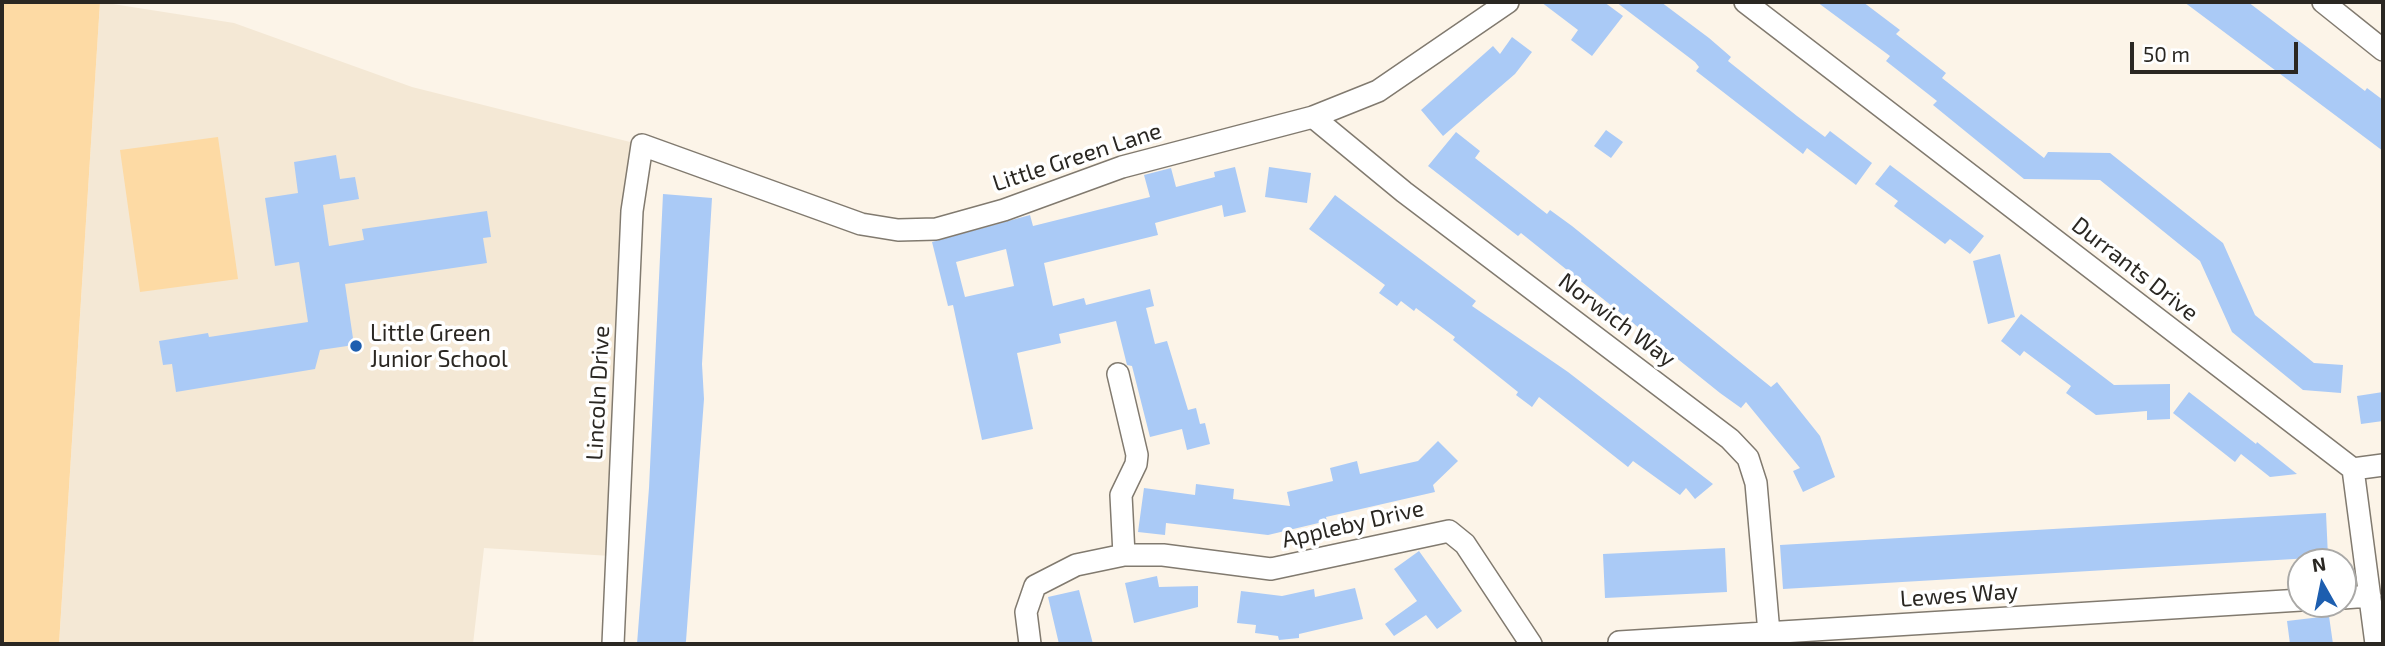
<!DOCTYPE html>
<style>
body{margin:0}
#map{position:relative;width:2385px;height:646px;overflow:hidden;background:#fcf4e8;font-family:"Exo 2",sans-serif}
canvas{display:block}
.frame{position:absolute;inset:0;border:4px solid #2a2722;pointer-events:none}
.north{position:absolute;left:2287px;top:548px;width:70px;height:70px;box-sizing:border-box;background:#fff;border:2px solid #aaa9a7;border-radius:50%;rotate:351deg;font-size:19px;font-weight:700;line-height:28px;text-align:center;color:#2a2722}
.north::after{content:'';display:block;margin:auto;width:24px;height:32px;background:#1d5eaf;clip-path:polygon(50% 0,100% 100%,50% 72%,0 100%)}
.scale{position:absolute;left:2130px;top:42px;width:168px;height:32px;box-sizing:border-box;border:4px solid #2a2722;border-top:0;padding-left:9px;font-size:21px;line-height:24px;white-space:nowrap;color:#2a2722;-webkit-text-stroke:5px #fff;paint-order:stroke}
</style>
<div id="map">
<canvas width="2385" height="646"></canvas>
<div class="frame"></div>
<div class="north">N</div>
<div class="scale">50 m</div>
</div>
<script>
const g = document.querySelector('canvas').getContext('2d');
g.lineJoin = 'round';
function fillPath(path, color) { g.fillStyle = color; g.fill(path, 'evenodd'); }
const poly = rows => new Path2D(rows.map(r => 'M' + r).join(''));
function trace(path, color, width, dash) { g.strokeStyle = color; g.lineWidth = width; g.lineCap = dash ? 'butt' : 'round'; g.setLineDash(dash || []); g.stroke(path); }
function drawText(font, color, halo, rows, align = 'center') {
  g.font = font + ' "Exo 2",sans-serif'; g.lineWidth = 7; g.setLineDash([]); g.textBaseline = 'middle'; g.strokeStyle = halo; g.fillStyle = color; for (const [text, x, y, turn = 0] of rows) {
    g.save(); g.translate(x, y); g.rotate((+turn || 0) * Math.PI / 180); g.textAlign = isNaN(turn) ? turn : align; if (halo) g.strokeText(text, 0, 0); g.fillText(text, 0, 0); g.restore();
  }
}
const built = poly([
 [100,2,234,23,412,87,642,145,626,557,484,548,473,644,59,644]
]);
const green = poly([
 [2,2,100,2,59,644,2,644],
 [218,137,238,279,140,292,120,150]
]);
const building = poly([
 [1541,2,1604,2,1623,16,1592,56,1571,40,1578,30],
 [1616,2,1661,2,1709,38,1731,57,1728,61,1797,116,1825,137,1830,131,1872,163,1856,185,1807,148,1803,154,1696,71,1699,67,1695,62],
 [1817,2,1863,2,1900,30,1896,34,1946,73,1942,78,2044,158,2048,152,2110,153,2223,243,2255,315,2314,363,2343,365,2341,393,2303,390,2232,332,2200,261,2100,180,2024,179,1933,105,1937,101,1886,61,1890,56],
 [2184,2,2248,2,2365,91,2367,88,2383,100,2383,151],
 [1512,37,1532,52,1515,74,1443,136,1421,110,1493,46,1500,54],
 [1606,130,1623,142,1611,158,1594,146],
 [1456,132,1480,151,1475,158,1547,214,1550,210,1572,226,1771,387,1777,382,1820,436,1835,477,1803,492,1793,471,1800,468,1746,402,1741,408,1720,393,1521,233,1518,236,1428,166],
 [336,155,340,179,355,177,359,199,323,205,329,246,364,240,362,229,487,211,491,237,483,238,487,263,345,284,354,345,320,350,315,369,176,392,172,364,163,365,159,341,208,333,209,337,308,322,299,262,275,266,265,198,298,193,294,162],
 [1890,165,1984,236,1970,254,1950,239,1945,244,1894,206,1898,201,1875,184],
 [1235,167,1246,212,1224,217,1222,205,1155,223,1158,235,1044,263,1053,306,1084,298,1086,305,1150,289,1154,306,1146,308,1155,344,1167,341,1188,410,1196,408,1200,424,1205,423,1210,444,1187,450,1182,429,1150,437,1132,366,1127,365,1116,321,1059,334,1061,343,1017,353,1033,429,982,440,953,305,948,306,932,242,1030,215,1033,226,1150,197,1144,175,1171,168,1176,187,1215,177,1214,172],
 [1006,249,1014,286,965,297,956,262],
 [1269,167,1311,173,1307,203,1265,197],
 [663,194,712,198,702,364,704,399,686,641,685,644,637,644,649,488],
 [1335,195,1476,301,1472,306,1568,372,1713,484,1695,499,1686,488,1680,495,1633,461,1628,467,1539,397,1532,407,1516,395,1518,392,1453,340,1455,337,1416,308,1414,311,1401,301,1397,306,1379,293,1385,285,1309,229],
 [2000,254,2015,317,1988,324,1973,261],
 [2021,314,2114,385,2170,384,2170,419,2147,420,2147,411,2096,415,2066,393,2071,386,2024,351,2020,356,2001,341],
 [2189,392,2256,444,2257,442,2297,474,2270,477,2241,454,2235,462,2173,413],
 [2383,392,2383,421,2361,424,2357,396],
 [1438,441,1458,461,1433,485,1435,492,1326,517,1327,521,1268,535,1166,523,1165,535,1138,532,1144,488,1195,495,1196,484,1234,489,1233,499,1290,506,1287,492,1333,481,1330,468,1357,461,1360,474,1418,461],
 [2326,513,2328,557,1783,589,1780,545],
 [1725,548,1727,592,1605,598,1603,554],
 [1419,551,1462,611,1437,629,1426,615,1394,636,1385,624,1417,601,1394,569],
 [1157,576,1159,587,1198,586,1198,607,1134,623,1125,583],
 [1355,588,1363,619,1299,634,1299,638,1279,640,1278,636,1255,633,1256,625,1237,623,1241,591,1282,596,1314,589,1315,597],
 [1079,590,1093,644,1059,644,1048,597],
 [2329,616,2333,644,2290,644,2287,621]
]);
const minor = poly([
 [1745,2,2353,469,2376,644],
 [2323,2,2383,50],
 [1313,117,1404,192,1730,439,1748,458,1756,483,1769,633],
 [1118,374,1137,455,1136,464,1121,495,1124,555],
 [2353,469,2383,465],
 [2343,598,2370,596],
 [1619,642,2301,600],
 [613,644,632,211,642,145,861,224,898,230,936,229,1004,210,1122,167,1313,117,1378,91,1508,2],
 [1030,644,1026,612,1035,586,1076,565,1124,555,1163,555,1271,569,1449,531,1465,544,1531,644]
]);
const markers = [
 [356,346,7,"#1d5eaf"]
];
const streetNames = [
 ["Little Green Lane",1077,157,-18],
 ["Durrants Drive",2135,269,38],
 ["Norwich Way",1617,320,37],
 ["Lincoln Drive",598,393,-87],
 ["Appleby Drive",1353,524,-13],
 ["Lewes Way",1959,595,-4]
];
const poiNames = [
 ["Little Green",370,333],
 ["Junior School",370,359]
];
fillPath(built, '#f4e8d5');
fillPath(green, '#fddaa4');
fillPath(building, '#aacaf6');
trace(minor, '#817a6f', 24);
trace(minor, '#fff', 21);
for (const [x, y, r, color] of markers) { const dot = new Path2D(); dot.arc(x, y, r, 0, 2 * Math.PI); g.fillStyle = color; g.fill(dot); trace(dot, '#fff', 2.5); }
drawText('23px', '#2a2722', '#fff', streetNames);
drawText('23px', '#2a2722', '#fff', poiNames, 'left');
</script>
